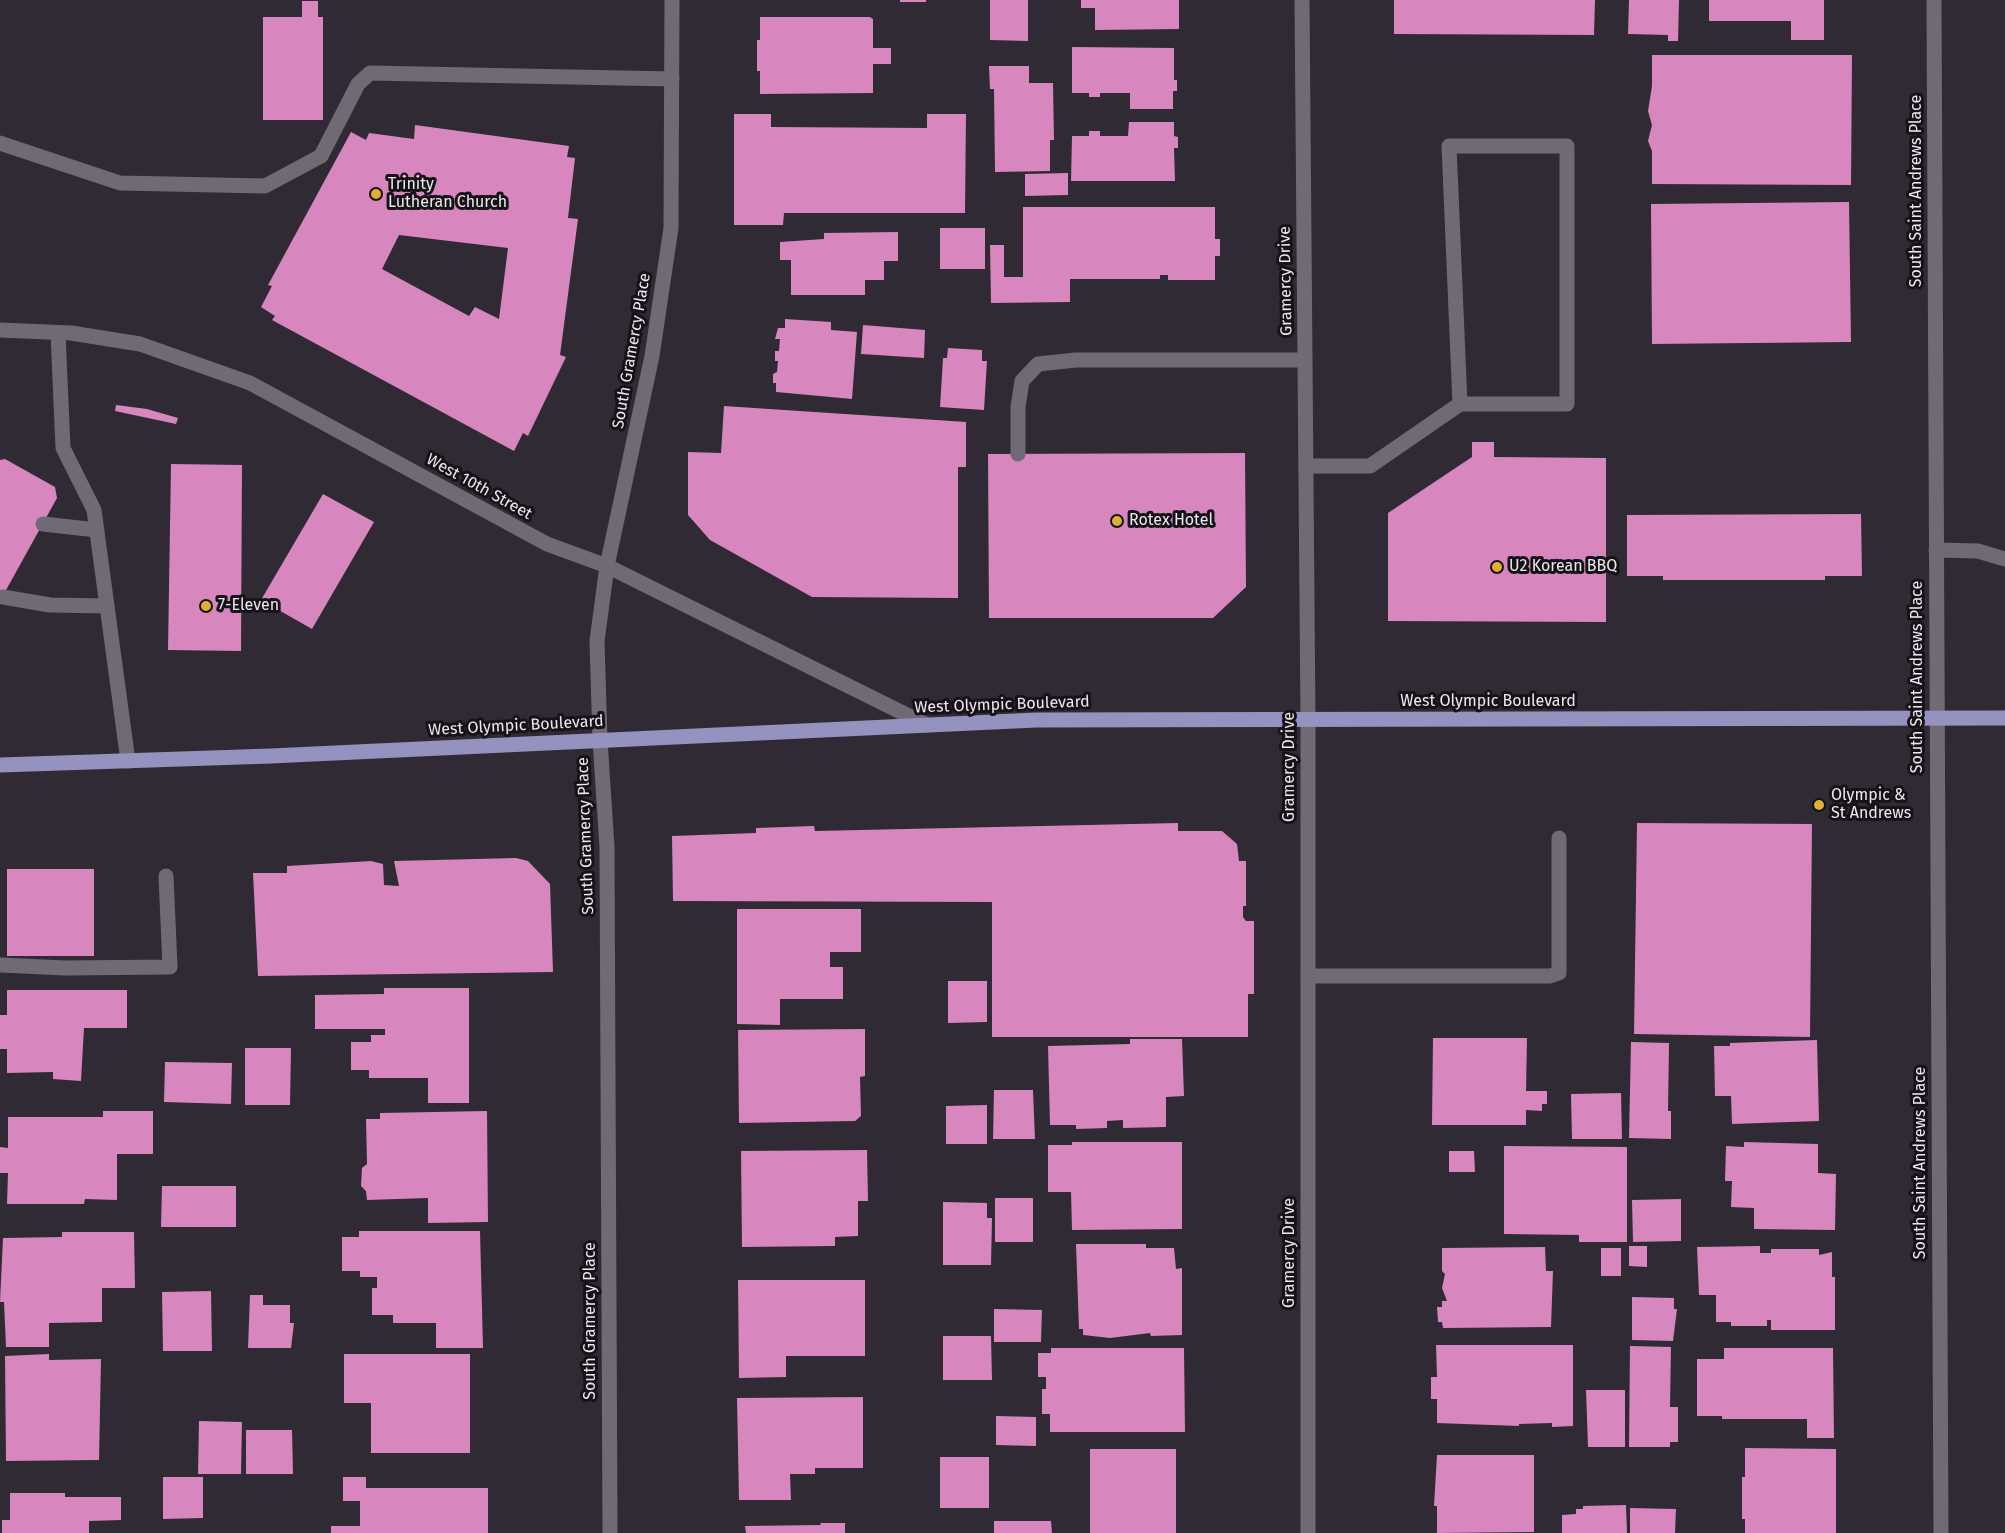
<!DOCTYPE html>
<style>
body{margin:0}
canvas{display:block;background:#2f2a33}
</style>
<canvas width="2005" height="1533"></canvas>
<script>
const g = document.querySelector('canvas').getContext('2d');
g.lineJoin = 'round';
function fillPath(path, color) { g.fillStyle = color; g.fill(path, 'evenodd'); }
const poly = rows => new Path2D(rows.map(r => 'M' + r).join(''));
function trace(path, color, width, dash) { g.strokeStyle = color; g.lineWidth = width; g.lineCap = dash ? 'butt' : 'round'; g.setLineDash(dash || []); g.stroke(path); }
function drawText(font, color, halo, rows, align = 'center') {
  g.font = font + ' "Fira Sans",sans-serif'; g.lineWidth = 6; g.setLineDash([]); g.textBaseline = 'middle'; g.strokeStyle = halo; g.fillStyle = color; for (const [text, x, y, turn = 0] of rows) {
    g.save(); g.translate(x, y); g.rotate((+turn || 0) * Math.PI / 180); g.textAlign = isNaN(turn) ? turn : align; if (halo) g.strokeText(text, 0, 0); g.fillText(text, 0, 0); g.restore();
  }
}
const building = poly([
 [900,0,926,0,926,2,900,2],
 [990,0,1028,0,1028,41,990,40],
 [1081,0,1179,0,1179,29,1095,30,1095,8,1081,8],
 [1394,0,1595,0,1594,35,1394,34],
 [1629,0,1679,0,1678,41,1668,41,1668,35,1628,34],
 [1709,0,1824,0,1824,40,1791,40,1791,21,1709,21],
 [302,1,318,1,318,17,323,17,323,120,263,120,263,17,302,17],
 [760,17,870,17,873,19,873,48,891,48,891,64,873,64,873,93,760,94,760,71,757,71,757,40,760,40],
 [1072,47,1174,48,1174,80,1177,80,1177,91,1173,91,1173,109,1130,109,1130,93,1100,93,1100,97,1089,97,1089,93,1072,93],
 [1652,55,1852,55,1851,185,1652,184,1652,151,1648,141,1652,125,1648,111,1652,86],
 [989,66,1029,66,1029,83,1053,83,1054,140,1050,140,1050,171,995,172,994,89,990,89],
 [734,114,771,114,771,127,927,128,927,114,966,114,965,213,784,213,783,225,734,225],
 [1129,122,1174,122,1174,136,1178,137,1178,148,1174,148,1175,181,1071,181,1072,136,1089,136,1089,131,1100,131,1100,136,1128,136],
 [415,125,569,146,567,157,575,158,568,218,578,219,560,355,566,357,528,436,523,433,514,451,272,320,275,316,261,307,272,286,268,285,351,132,366,140,369,133,414,139],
 [399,235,508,248,499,319,475,307,469,316,382,269],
 [1068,173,1068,195,1025,196,1025,174],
 [1849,202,1851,342,1652,344,1651,204],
 [1023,207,1215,207,1215,239,1220,239,1220,256,1215,256,1215,280,1168,280,1168,275,1160,275,1160,279,1070,279,1070,302,991,303,990,245,1004,245,1004,277,1023,277],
 [940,228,985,228,985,269,940,269],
 [898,232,898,261,884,261,884,280,865,280,865,295,791,295,791,260,780,260,780,242,824,239,824,233],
 [785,319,831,322,831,330,857,332,852,399,776,392,776,383,773,383,773,374,777,372,778,361,775,361,775,351,779,351,780,339,775,339,778,328,785,328],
 [863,325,925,330,924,358,861,354],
 [948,348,982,350,982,361,987,361,984,410,940,407,943,358,947,358],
 [116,405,147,409,178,418,176,424,115,411],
 [724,406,966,422,966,467,958,467,958,598,812,597,710,540,688,515,688,452,721,453],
 [1472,442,1494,442,1494,457,1606,458,1606,622,1388,621,1388,513,1472,457],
 [1245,453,1246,587,1213,618,989,618,988,454],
 [5,459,55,487,57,498,0,601,0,460],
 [171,464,242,465,241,651,168,650],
 [323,494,374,522,312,629,261,600],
 [1861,514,1862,576,1825,576,1825,580,1663,580,1663,576,1627,576,1627,515],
 [1178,823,1178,831,1222,831,1237,844,1239,861,1246,861,1246,906,1243,906,1243,917,1246,921,1254,921,1254,994,1248,994,1248,1037,992,1037,992,902,673,901,672,836,756,833,756,828,814,826,815,831],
 [1637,823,1812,824,1810,1037,1634,1034],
 [516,858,528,861,550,884,553,972,258,976,253,873,287,873,287,866,371,861,383,864,384,885,399,886,394,861],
 [7,869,94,869,94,956,7,956],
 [737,909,861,909,861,952,830,952,830,967,843,967,843,999,780,999,780,1025,737,1024],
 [948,981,987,981,987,1022,948,1023],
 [384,988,469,988,469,1103,428,1103,428,1078,369,1078,369,1070,351,1070,351,1042,371,1042,371,1035,385,1035,385,1029,315,1029,315,995,384,994],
 [7,990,127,990,127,1028,84,1028,81,1081,53,1079,53,1072,7,1073,7,1049,0,1049,0,1015,7,1015],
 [865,1029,865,1076,860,1077,861,1116,855,1121,739,1123,738,1030],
 [1433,1038,1527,1038,1526,1091,1547,1091,1547,1104,1542,1104,1542,1111,1526,1110,1526,1125,1432,1125],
 [1130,1039,1182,1039,1184,1096,1166,1097,1166,1127,1123,1128,1123,1120,1107,1121,1107,1128,1076,1129,1076,1125,1050,1125,1048,1046,1130,1044],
 [1817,1040,1819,1121,1732,1124,1731,1096,1715,1096,1714,1046,1730,1046,1730,1043],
 [1631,1042,1669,1043,1668,1111,1671,1111,1671,1139,1629,1138],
 [245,1048,291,1048,290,1105,245,1105],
 [165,1062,232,1063,231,1104,164,1102],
 [994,1090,1033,1090,1035,1139,993,1139],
 [1621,1093,1622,1139,1572,1139,1571,1094],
 [987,1105,987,1144,946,1144,946,1106],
 [103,1111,153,1111,153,1154,117,1154,117,1200,85,1199,84,1204,7,1204,8,1173,0,1173,0,1147,8,1148,8,1117,103,1117],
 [487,1111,488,1222,428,1223,428,1198,367,1200,366,1191,361,1186,362,1168,367,1164,366,1119,380,1119,380,1113],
 [1072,1142,1182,1142,1182,1229,1072,1230,1071,1192,1048,1192,1048,1145,1072,1145],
 [1744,1142,1818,1144,1818,1173,1836,1174,1835,1230,1754,1229,1754,1208,1731,1207,1732,1181,1725,1181,1726,1146,1744,1147],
 [1504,1146,1627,1147,1627,1242,1579,1242,1579,1235,1504,1234],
 [867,1150,868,1201,858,1201,858,1236,835,1237,835,1246,742,1247,741,1151],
 [1449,1151,1474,1151,1475,1172,1449,1172],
 [162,1186,236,1186,236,1227,161,1227],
 [995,1198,1033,1198,1033,1242,995,1242],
 [1681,1199,1681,1241,1633,1242,1632,1200],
 [943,1202,987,1203,987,1218,992,1218,991,1265,943,1265],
 [359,1231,480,1231,483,1348,436,1348,436,1323,393,1323,393,1315,372,1315,372,1288,377,1288,377,1277,360,1277,360,1271,342,1271,342,1237,359,1237],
 [62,1232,134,1232,135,1288,102,1288,102,1322,49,1323,49,1347,6,1347,4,1302,0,1302,3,1238,62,1237],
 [1076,1244,1146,1244,1146,1248,1174,1248,1176,1269,1182,1268,1182,1335,1151,1336,1150,1333,1110,1338,1083,1335,1083,1329,1079,1329],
 [1629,1246,1647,1246,1647,1267,1629,1266],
 [1760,1246,1760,1253,1771,1253,1771,1249,1819,1249,1819,1255,1832,1252,1832,1277,1835,1277,1835,1330,1771,1330,1771,1320,1767,1320,1767,1326,1731,1326,1731,1322,1716,1322,1716,1295,1699,1295,1697,1247],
 [1545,1247,1546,1271,1553,1271,1551,1327,1443,1328,1442,1322,1438,1322,1437,1307,1442,1307,1442,1301,1447,1301,1442,1288,1445,1274,1442,1271,1442,1248],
 [1601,1248,1621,1248,1621,1276,1601,1276],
 [738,1280,865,1280,865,1356,786,1356,786,1377,739,1378],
 [211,1291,212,1351,163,1351,162,1292],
 [250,1295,263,1295,263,1305,290,1305,290,1323,294,1323,291,1348,248,1348],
 [1632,1297,1674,1298,1674,1309,1677,1309,1673,1341,1632,1340],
 [994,1309,1042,1310,1041,1342,994,1342],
 [943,1336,991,1336,992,1380,943,1380],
 [1436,1345,1573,1345,1573,1426,1552,1427,1552,1423,1519,1424,1519,1426,1437,1423,1437,1399,1431,1399,1431,1377,1437,1377],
 [1630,1346,1671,1347,1670,1407,1678,1407,1678,1442,1670,1442,1670,1447,1629,1447],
 [1051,1348,1184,1348,1185,1432,1050,1432,1050,1414,1042,1414,1042,1389,1046,1389,1046,1377,1038,1377,1038,1353,1051,1353],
 [1724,1348,1833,1348,1834,1438,1807,1438,1807,1419,1722,1419,1722,1416,1697,1416,1697,1359,1724,1359],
 [49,1354,49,1360,101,1359,99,1460,6,1461,5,1356],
 [344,1354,470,1354,470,1453,371,1453,371,1403,344,1403],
 [1586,1390,1625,1390,1625,1447,1588,1447],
 [863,1397,863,1468,815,1468,815,1474,790,1474,791,1500,739,1500,737,1398],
 [996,1416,1036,1417,1036,1446,996,1445],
 [199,1421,242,1422,241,1474,198,1474],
 [246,1430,292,1430,293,1474,246,1474],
 [1745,1448,1836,1449,1836,1533,1745,1533,1745,1519,1742,1519,1742,1477,1745,1477],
 [1090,1449,1176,1449,1176,1533,1090,1533],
 [1437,1455,1534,1455,1534,1532,1437,1533,1437,1506,1434,1506],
 [940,1457,989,1457,989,1508,940,1508],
 [163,1477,203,1477,203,1518,163,1519],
 [343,1477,366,1477,366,1488,488,1488,488,1533,331,1533,331,1526,360,1526,360,1501,343,1501],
 [10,1493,65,1493,65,1497,121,1497,121,1520,89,1521,89,1533,2,1533,2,1520,10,1520],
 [1626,1505,1627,1533,1562,1533,1562,1515,1576,1514,1576,1509,1583,1509,1583,1506],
 [1630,1508,1676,1509,1675,1533,1630,1533],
 [994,1521,1051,1521,1052,1533,994,1533],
 [820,1523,845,1523,845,1533,746,1533,745,1526,821,1525]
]);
const lane = poly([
 [0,143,120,183,265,186,321,156,358,84,370,73,672,79],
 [58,333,63,448,94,510,128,761],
 [1018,454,1018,407,1022,381,1038,364,1076,360,1305,360],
 [1306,466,1370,466,1460,404,1567,404,1567,146,1449,146,1460,404],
 [43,524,97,530],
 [1936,550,1978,551,2005,559],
 [3,597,50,605,107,606],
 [0,965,65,968,170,967,166,876],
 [1308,976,1550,976,1559,973,1559,838]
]);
const street = poly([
 [1302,0,1308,721,1308,1533],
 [1934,0,1941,1533],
 [0,330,71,333,140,344,250,383,547,544,607,566,927,725],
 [610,1533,607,847,600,740,597,641,607,566,652,356,671,228,672,0]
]);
const primary = poly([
 [0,765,271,756,1036,720,2005,718]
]);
const markers = [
 [376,194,6,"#ddb133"],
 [1117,521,6,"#ddb133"],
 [1497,567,6,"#ddb133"],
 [206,606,6,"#ddb133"],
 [1819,805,6,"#ddb133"]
];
const poiNames = [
 ["Trinity",388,185],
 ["Lutheran Church",388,203],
 ["Rotex Hotel",1129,521],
 ["U2 Korean BBQ",1509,567],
 ["7-Eleven",218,606],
 ["Olympic &",1831,796],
 ["St Andrews",1831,814]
];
const streetNames = [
 ["South Saint Andrews Place",1917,191,-90],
 ["Gramercy Drive",1286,281,-91],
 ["South Gramercy Place",632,351,-80],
 ["West 10th Street",479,487,29],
 ["South Saint Andrews Place",1918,677,-90],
 ["West Olympic Boulevard",1488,702],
 ["West Olympic Boulevard",1002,705,-2],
 ["West Olympic Boulevard",516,726,-3],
 ["Gramercy Drive",1290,767,-90],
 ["South Gramercy Place",586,836,-92],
 ["South Saint Andrews Place",1921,1163,-90],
 ["Gramercy Drive",1290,1253,-90],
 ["South Gramercy Place",591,1321,-90]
];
fillPath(building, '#d786be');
trace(lane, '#706a74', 15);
trace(street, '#706a74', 15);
trace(primary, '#9592c0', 15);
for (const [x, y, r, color] of markers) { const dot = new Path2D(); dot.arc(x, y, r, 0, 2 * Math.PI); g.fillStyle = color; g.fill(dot); trace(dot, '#161318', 2); }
drawText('16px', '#ece8ee', '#161318', poiNames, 'left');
drawText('16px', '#ece8ee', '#161318', streetNames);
</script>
